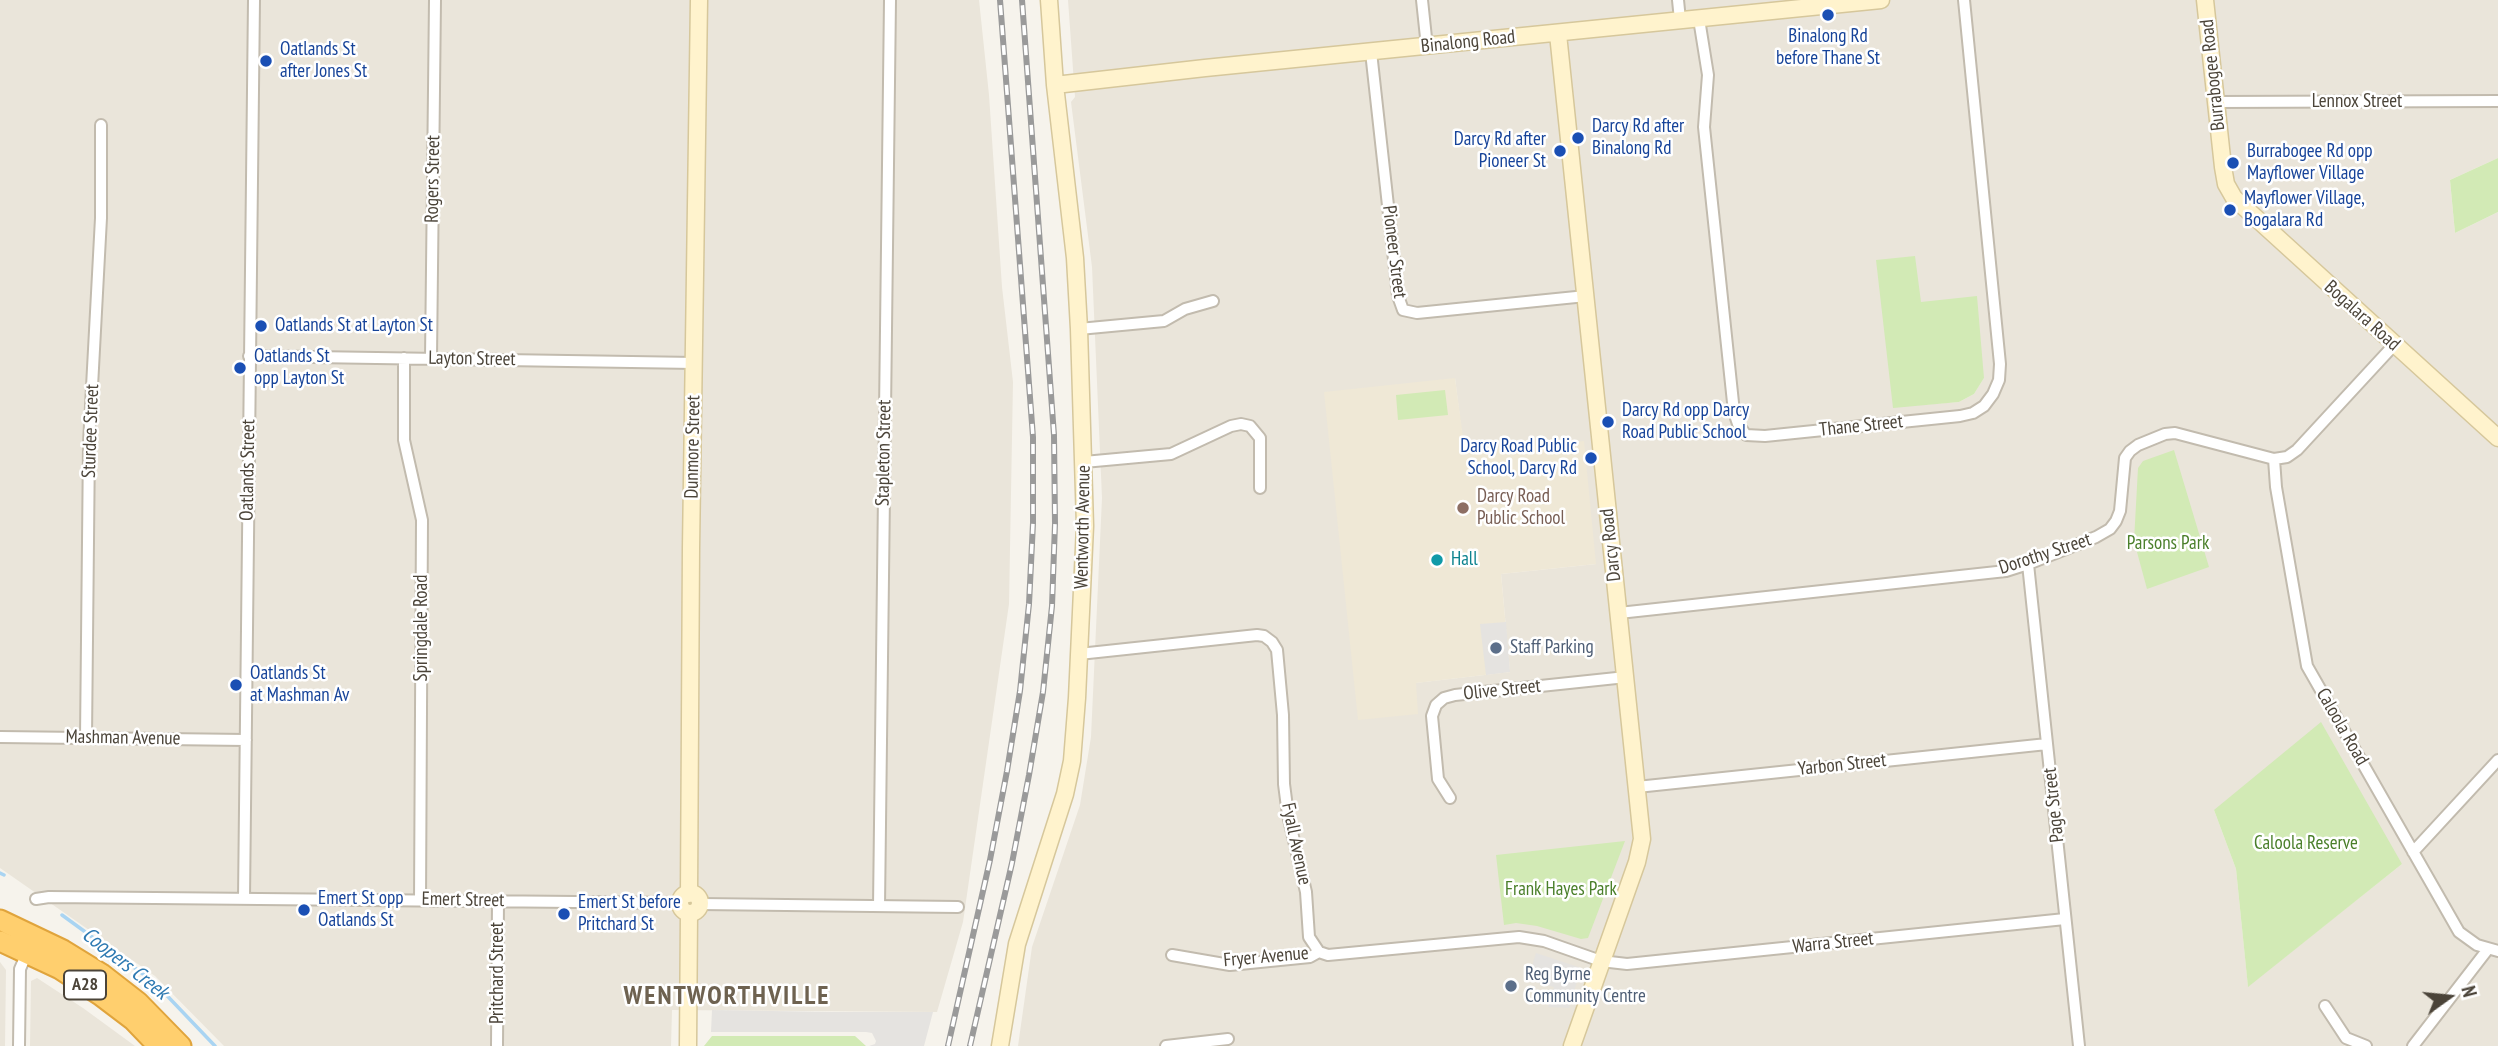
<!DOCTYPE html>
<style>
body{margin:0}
#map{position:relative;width:2498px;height:1046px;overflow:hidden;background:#f6f3ec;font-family:"PT Sans Narrow",sans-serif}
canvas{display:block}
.north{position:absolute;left:2414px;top:962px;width:70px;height:70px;-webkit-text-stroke:5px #fff;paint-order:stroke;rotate:75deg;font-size:19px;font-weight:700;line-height:28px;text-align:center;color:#4b4439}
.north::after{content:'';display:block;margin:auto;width:24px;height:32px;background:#4b4439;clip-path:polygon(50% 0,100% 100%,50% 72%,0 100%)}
</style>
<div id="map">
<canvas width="2498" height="1046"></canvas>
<div class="north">N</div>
</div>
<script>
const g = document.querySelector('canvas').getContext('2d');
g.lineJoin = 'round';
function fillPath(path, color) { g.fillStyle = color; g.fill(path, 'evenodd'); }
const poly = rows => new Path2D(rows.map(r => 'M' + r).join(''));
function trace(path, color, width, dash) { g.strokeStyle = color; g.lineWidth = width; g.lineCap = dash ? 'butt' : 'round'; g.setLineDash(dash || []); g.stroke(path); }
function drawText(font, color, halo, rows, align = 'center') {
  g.font = font + ' "PT Sans Narrow",sans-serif'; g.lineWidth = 5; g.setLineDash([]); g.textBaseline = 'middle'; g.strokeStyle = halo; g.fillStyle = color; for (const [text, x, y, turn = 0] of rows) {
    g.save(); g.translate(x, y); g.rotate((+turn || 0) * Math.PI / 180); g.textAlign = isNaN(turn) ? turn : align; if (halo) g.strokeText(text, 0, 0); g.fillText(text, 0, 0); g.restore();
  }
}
const residential = poly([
 [0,0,979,0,989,95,1002,287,1013,382,1009,604,963,922,937,1012,672,1010,671,1046,224,1046,155,976,0,868],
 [1068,0,2498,0,2498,158,2450,180,2455,233,2498,212,2498,1046,1018,1046,1032,947,1080,805,1091,737,1102,498,1092,267,1071,102,1075,97],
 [1455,378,1464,452,1596,564,1501,574,1510,672,1415,683],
 [1984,378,1974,394,1959,402,1893,407],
 [2214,810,2402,864,2248,986,2236,869],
 [0,962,6,970,5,1046,0,1046],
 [37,978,83,1008,135,1046,30,1046,31,981]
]);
const education = poly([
 [1455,378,1465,452,1584,441,1596,564,1501,574,1510,672,1416,683,1418,714,1358,720,1324,392]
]);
const green = poly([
 [2498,158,2498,212,2455,233,2450,180],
 [1915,256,1921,302,1977,296,1984,378,1974,394,1959,402,1893,408,1876,260],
 [1445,390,1448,415,1398,420,1396,395],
 [2174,450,2209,567,2147,589,2134,541,2138,468,2143,461],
 [2321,722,2402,864,2248,987,2236,869,2214,810],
 [1625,841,1588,938,1581,939,1537,926,1516,923,1504,925,1496,855],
 [712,1036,855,1036,866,1046,704,1046]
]);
const parking = poly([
 [1506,622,1510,672,1486,675,1480,624],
 [1536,953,1581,968,1569,1008,1548,1007,1554,987,1528,980],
 [712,1010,831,1012,933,1012,924,1046,869,1046,875,1044,876,1041,872,1033,866,1032,711,1032]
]);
const stream = poly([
 [0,873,4,875],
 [62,915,154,982,215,1046]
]);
const street = poly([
 [1422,0,1427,47],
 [1678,0,1680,20],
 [1699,19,1708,75,1704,127,1734,412,1738,424,1746,435,1765,436,1960,416,1973,413,1984,406,1993,394,1999,380,2000,364,1964,0],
 [1371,52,1398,296,1403,310,1417,313,1586,296],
 [2216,102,2498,101],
 [1079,329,1164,321,1185,309,1213,301],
 [249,356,695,363],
 [404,358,404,440,422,520,420,900],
 [431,358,435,0],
 [2274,459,2276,487,2307,666,2459,932,2477,945,2498,951],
 [1084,462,1171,454,1231,426,1241,424,1250,426,1260,438,1260,488],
 [2028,564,2079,1046],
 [1619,613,2006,571,2028,564,2096,537,2110,529,2116,521,2120,511,2125,458,2130,451,2138,445,2165,434,2175,433,2274,459,2287,457,2297,450,2394,345],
 [1079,654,1257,635,1264,636,1272,642,1277,650,1283,715,1284,784,1288,815,1306,892,1309,937,1319,952,1328,955,1519,937,1544,941,1601,961,1627,964,2065,919],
 [0,737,246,740],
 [86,737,89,443,101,218,101,125],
 [1637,787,2047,744],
 [1450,798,1438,779,1432,716,1436,705,1444,698,1455,695,1626,677],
 [2413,852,2498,760],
 [244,898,254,0],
 [36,899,49,897,681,903],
 [700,904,958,907],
 [879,906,890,0],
 [1172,955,1230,965,1310,957,1319,952],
 [2325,1006,2346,1038,2366,1046],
 [19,1046,20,969,27,953],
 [497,1046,498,901],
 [1166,1046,1228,1039],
 [2413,1046,2488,949]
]);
const secondary = poly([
 [2205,0,2223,167,2226,184,2234,198,2498,438],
 [1558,34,1642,839,1637,862,1572,1046],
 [1055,85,1205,68,1881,0],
 '680 903a10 10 0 1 1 20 0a10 10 0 1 1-20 0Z',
 [689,894,691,548,699,0],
 [688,1046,689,913],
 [1000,1046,1017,944,1065,794,1072,761,1077,698,1085,526,1079,329,1075,258,1055,85,1049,0]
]);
const highway = poly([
 [0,920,63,950,102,974,138,1002,181,1046],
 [0,941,60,969,100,995,133,1020,158,1046]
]);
const rail = poly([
 [948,1046,990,860,1007,771,1020,691,1029,604,1033,523,1033,437,1000,0],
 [970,1046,1012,863,1029,775,1043,692,1052,606,1055,524,1054,435,1022,0]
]);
const markers = [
 [1828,15,7,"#1a4fb4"],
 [266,61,7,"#1a4fb4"],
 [1578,138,7,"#1a4fb4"],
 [1560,151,7,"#1a4fb4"],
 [2233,163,7,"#1a4fb4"],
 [2230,210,7,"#1a4fb4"],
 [261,326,7,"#1a4fb4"],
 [240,368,7,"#1a4fb4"],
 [1608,422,7,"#1a4fb4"],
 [1591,458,7,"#1a4fb4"],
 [1463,508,7,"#8d6e63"],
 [1437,560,7,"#0f9aa8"],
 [1496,648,7,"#5c6f8a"],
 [236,685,7,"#1a4fb4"],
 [304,910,7,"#1a4fb4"],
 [564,914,7,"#1a4fb4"],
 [1511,986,7,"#5c6f8a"]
];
const shields = [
 [85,985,42]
];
const shieldNames = [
 ["A28",85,985]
];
const transitNames = [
 ["Binalong Rd",1828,37,"center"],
 ["before Thane St",1828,59,"center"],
 ["Oatlands St",280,50],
 ["after Jones St",280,72],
 ["Darcy Rd after",1592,127],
 ["Binalong Rd",1592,149],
 ["Darcy Rd after",1546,140,"right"],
 ["Pioneer St",1546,162,"right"],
 ["Burrabogee Rd opp",2247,152],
 ["Mayflower Village",2247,174],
 ["Mayflower Village,",2244,199],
 ["Bogalara Rd",2244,221],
 ["Oatlands St at Layton St",275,326],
 ["Oatlands St",254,357],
 ["opp Layton St",254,379],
 ["Darcy Rd opp Darcy",1622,411],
 ["Road Public School",1622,433],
 ["Darcy Road Public",1577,447,"right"],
 ["School, Darcy Rd",1577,469,"right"],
 ["Oatlands St",250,674],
 ["at Mashman Av",250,696],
 ["Emert St opp",318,899],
 ["Oatlands St",318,921],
 ["Emert St before",578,903],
 ["Pritchard St",578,925]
];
const streetNames = [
 ["Binalong Road",1468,42,-6],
 ["Burrabogee Road",2213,75,-96],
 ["Lennox Street",2357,102],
 ["Rogers Street",433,179,-89],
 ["Pioneer Street",1394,252,83],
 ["Bogalara Road",2362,316,42],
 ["Layton Street",472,359,1],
 ["Thane Street",1861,426,-6],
 ["Sturdee Street",91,431,-88],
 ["Dunmore Street",693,447,-89],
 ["Stapleton Street",884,453,-89],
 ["Oatlands Street",248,470,-89],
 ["Wentworth Avenue",1083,527,-89],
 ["Darcy Road",1611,545,-96],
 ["Dorothy Street",2045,554,-18],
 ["Springdale Road",422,628,-90],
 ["Olive Street",1502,690,-6],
 ["Caloola Road",2342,727,60],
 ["Mashman Avenue",123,738,1],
 ["Yarbon Street",1842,765,-6],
 ["Page Street",2054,805,-96],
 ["Fyall Avenue",1296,844,78],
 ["Emert Street",463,900,1],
 ["Warra Street",1833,943,-6],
 ["Fryer Avenue",1266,957,-5],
 ["Pritchard Street",498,973,-90]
];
const educationNames = [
 ["Darcy Road",1477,497],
 ["Public School",1477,519]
];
const parkNames = [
 ["Parsons Park",2168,544],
 ["Caloola Reserve",2306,844],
 ["Frank Hayes Park",1561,890]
];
const cultureNames = [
 ["Hall",1451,560]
];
const serviceNames = [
 ["Staff Parking",1510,648],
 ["Reg Byrne",1525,975],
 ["Community Centre",1525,997]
];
const waterNames = [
 ["Coopers Creek",125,964,38]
];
const districtNames = [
 ["WENTWORTHVILLE",727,997]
];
fillPath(residential, '#eae5da');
fillPath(education, '#efe8d6');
fillPath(green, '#d2eab5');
fillPath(parking, '#e5e3e0');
trace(stream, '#a9d4f2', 3.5);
trace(street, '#c2bbae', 14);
trace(secondary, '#d6c79b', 19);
trace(highway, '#e0a43c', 23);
trace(street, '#fff', 10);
trace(secondary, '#fff3cd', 16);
trace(highway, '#ffcf6e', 19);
trace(rail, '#9a9a9a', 6);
trace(rail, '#fff', 3.5, [10]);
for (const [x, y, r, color] of markers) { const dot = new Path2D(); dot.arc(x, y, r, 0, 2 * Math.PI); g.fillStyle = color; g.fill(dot); trace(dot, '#fff', 2.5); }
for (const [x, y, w] of shields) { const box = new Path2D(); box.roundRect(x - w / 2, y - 14.5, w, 29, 5); g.fillStyle = '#fff'; g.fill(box); trace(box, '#4b4439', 2); }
drawText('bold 18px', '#4b4439', null, shieldNames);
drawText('19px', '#164399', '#fff', transitNames, 'left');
drawText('19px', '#4b4439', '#fff', streetNames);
drawText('19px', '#785e54', '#fff', educationNames, 'left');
drawText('19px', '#4a7f2a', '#fff', parkNames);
drawText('19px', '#0d838f', '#fff', cultureNames, 'left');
drawText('19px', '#4e5e75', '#fff', serviceNames, 'left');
drawText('italic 21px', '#2e7ab2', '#fff', waterNames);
g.letterSpacing = '2px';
drawText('bold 26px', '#6e6250', '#fff', districtNames);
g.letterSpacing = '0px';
</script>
